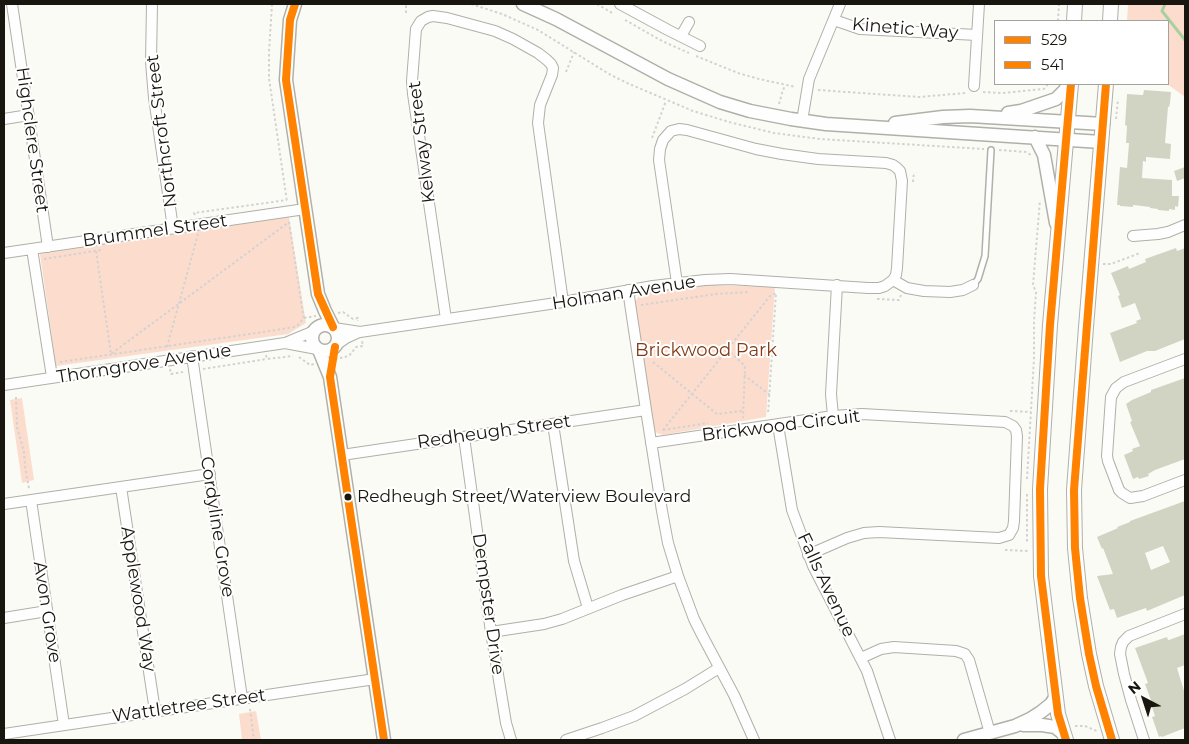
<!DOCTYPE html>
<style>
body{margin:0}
#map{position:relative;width:1189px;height:744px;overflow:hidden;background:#fbfbf6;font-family:Montserrat,sans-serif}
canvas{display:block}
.frame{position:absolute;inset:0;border:5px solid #18160e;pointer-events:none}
.legend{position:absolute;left:994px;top:20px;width:175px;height:65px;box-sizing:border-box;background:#fff;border:1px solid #a3a29f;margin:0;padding:6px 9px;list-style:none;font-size:15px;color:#18160e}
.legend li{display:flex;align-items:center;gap:10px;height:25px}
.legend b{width:25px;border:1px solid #a3a29f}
.north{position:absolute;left:1119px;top:674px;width:50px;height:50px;-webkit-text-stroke:4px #fff;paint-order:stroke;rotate:320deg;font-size:14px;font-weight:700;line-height:20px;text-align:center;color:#18160e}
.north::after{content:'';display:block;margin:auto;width:18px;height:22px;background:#18160e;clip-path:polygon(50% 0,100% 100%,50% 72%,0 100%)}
</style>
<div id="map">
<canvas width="1189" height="744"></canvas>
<div class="frame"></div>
<ul class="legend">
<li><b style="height:6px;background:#ff8200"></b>529</li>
<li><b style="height:6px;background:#ff8200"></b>541</li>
</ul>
<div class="north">N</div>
</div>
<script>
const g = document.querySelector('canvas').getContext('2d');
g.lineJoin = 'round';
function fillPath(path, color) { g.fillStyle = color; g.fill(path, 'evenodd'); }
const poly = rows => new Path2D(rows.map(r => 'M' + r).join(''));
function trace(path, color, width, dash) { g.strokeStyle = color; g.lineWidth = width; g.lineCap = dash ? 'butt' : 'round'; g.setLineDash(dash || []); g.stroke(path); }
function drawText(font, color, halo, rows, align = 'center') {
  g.font = font + ' Montserrat,sans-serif'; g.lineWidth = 4; g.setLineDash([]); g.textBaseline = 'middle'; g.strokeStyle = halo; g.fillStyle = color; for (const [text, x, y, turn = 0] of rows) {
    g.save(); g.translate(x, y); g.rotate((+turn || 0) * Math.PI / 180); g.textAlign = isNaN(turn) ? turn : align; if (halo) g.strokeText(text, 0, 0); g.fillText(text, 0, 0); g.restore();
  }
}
const green = poly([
 [1128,4,1185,4,1185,97,1167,84,1168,21,1127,21],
 [289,217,306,323,288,334,56,366,40,254],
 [711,285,775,287,766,417,663,435,652,431,634,303,641,293],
 [22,398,34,480,22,483,10,400],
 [256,711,261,740,242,740,239,714]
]);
const stream = poly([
 [1165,4,1162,11,1185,40]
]);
const building = poly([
 [1144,90,1171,92,1170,103,1169,107,1168,107,1165,143,1171,144,1170,159,1146,157,1146,162,1143,161,1142,178,1172,180,1172,196,1179,196,1178,207,1175,206,1175,210,1169,209,1169,211,1158,210,1158,209,1150,208,1150,207,1133,205,1133,207,1120,206,1120,205,1117,205,1120,167,1127,168,1129,143,1126,143,1127,126,1125,125,1127,94,1143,95],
 [1185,167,1185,178,1177,181,1174,171],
 [1176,248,1177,251,1185,248,1185,339,1155,351,1147,351,1120,362,1110,333,1137,323,1136,321,1141,319,1135,303,1122,308,1118,296,1120,295,1111,273,1128,266,1129,269,1146,262,1145,259],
 [1185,378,1185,459,1155,470,1148,474,1149,476,1139,479,1138,477,1133,479,1124,455,1133,451,1132,449,1140,446,1130,422,1132,421,1126,404,1132,400,1151,392,1151,390],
 [1185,501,1185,595,1147,611,1146,608,1117,618,1114,609,1110,610,1097,576,1113,574,1103,548,1102,549,1097,537,1118,528,1117,527,1130,522,1130,521],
 [1163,546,1170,562,1151,570,1145,553],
 [1185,634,1185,665,1177,668,1185,694,1185,728,1162,737,1161,736,1159,737,1152,717,1155,716,1151,704,1152,703,1145,684,1148,683,1135,648,1167,637,1168,640,1169,640]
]);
const path = poly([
 [272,4,269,52,269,78,287,202],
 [471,4,502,14,538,30,609,74,627,83,693,111,729,122,774,133,820,139,984,149],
 [597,4,614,14],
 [406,13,406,4],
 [625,20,662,41,689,53],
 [1058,21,1059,4],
 [696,56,738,73,759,79,796,87],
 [566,72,574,52],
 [818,90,919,97,966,93],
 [983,92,1002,93,1044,89,1048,84],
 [779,104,782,93,785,85],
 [1116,119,1118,99],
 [652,138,666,101],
 [999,150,1026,152,1031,155],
 [913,182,914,172],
 [195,215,194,213,287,200],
 [96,251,111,354,289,222],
 [44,259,101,250],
 [1103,264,1111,264,1140,253],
 [877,299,899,300,901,295],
 [641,305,716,294,750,292],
 [338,313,343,312,353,319,358,318,358,321],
 [304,318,316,316],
 [167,347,198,234],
 [727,349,745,366,743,418],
 [266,355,267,359,293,356],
 [299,357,310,365,314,364],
 [335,359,349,356,356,347,363,346,362,341],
 [60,362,263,332,294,327,298,325,304,318,303,314,289,222],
 [653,362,717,414,742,411],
 [170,369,171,374,183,372],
 [203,369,267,359],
 [744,375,770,395],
 [16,397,17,427,24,452,25,466,29,489],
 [1010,411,1031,412],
 [663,430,770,296,776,293,768,414],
 [663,430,708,423],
 [1027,479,1034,359,1034,321,1036,292,1033,285,1040,200],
 [1027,494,1027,542],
 [1005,550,1028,551],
 [250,709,254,740],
 [1075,726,1085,726,1097,731]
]);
const service = poly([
 [973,285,978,279,985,256,991,150]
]);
const minor = poly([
 [12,4,48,247],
 [152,4,151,62,154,98,173,228],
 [620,4,668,30,700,46],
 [834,20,860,29,977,35],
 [681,36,689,22],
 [974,86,979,4],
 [4,119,29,115],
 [802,121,809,79,840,4],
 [1133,236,1158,234,1168,232,1185,225],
 [32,249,52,377],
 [4,253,305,209],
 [893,280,907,288,924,291,950,292,963,290,973,285],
 [628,290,646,410,662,511,668,543,678,576,694,619,702,635,734,695,754,740],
 [446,319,413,94,412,81,416,29,421,21,428,17,433,16,447,18,495,31,513,39,538,53,547,60,551,64,553,68,552,75,540,105,538,123,563,302],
 [334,328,360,332,563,302,653,286,705,280,730,279,868,288,879,288,885,286,893,280,896,275,897,268,902,181,900,171,897,168,893,165,886,163,818,159,782,154,756,149,687,130,679,129,671,131,663,140,660,149,659,160,677,283],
 [285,343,317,349],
 [336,345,346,338,359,332],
 [192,356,242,698],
 [1185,359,1124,382,1116,388,1111,397,1107,456,1108,461,1119,490,1122,493,1130,498,1143,496,1185,480],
 [4,385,285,343,314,331],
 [833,416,831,394,837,285],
 [553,424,574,561,588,608],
 [778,425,792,510,813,566,867,671,890,740],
 [464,437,491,632,506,723,511,740],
 [651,443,833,416,862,414,1005,422,1013,426,1016,430,1017,436,1014,521,1013,528,1009,535,999,538,879,532,864,533,847,538,808,555],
 [342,455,646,410],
 [121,487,155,711],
 [31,500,64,725],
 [4,504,210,474],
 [4,618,47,611],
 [491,632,544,624,562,619,622,595,678,576],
 [861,658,881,649,894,647,956,651,965,654,969,660,990,733],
 [4,734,375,679],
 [566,740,602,728,634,716,685,689,719,668],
 [1144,740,1131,700,1124,674,1120,654,1121,647,1123,642,1129,636,1185,614]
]);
const tertiary = poly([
 [295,4,290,20,286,80,318,294,325,311,333,327],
 [523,4,556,19,668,79,720,102,750,111,791,119,826,124,1101,142],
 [1008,113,1021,111,1056,99,1065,90,1068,84],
 [895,123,943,117,970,116,1103,124],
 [1035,137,1044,155,1056,223],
 '312 338a13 13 0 1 1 26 0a13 13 0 1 1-26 0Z',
 [319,350,330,377,384,740],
 [1023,725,1042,725,1055,727,1064,734],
 [964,740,1015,726,1030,719,1041,712,1051,704,1055,698]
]);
const secondary = poly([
 [1074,21,1075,4],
 [1110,21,1111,4],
 [1106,84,1086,327,1074,490,1075,548,1080,598,1089,654,1096,686,1112,740],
 [1066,740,1058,714,1041,576,1040,489,1050,325,1071,84]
]);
const bus1 = poly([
 [295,4,290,20,286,80,318,294,333,327],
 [335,347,330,377,384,740]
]);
const bus2 = poly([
 [1106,84,1074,490,1075,548,1080,598,1089,654,1096,686,1112,740],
 [1066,740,1058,714,1041,576,1040,489,1050,325,1071,84]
]);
const markers = [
 [348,497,4.5,"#18160e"]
];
const busNames = [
 ["Redheugh Street/Waterview Boulevard",357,497]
];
const streetNames = [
 ["Kinetic Way",905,29,5],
 ["Northcroft Street",162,131,-97],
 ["Highclere Street",32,140,82],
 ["Kelway Street",422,142,-97],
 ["Brummel Street",155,231,-8],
 ["Holman Avenue",624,293,-9],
 ["Thorngrove Avenue",144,364,-9],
 ["Brickwood Circuit",781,426,-7],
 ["Redheugh Street",494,432,-8],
 ["Cordyline Grove",217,527,81],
 ["Falls Avenue",826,585,65],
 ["Applewood Way",138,599,81],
 ["Dempster Drive",488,604,82],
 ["Avon Grove",47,612,81],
 ["Wattletree Street",189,706,-8]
];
const parkNames = [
 ["Brickwood Park",706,351]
];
fillPath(green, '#fcddcd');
trace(stream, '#aacfa0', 3);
fillPath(building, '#d2d4c3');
trace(service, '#b0afa8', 8);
trace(minor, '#b0afa8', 12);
trace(tertiary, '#b0afa8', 15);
trace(secondary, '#b0afa8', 16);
trace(path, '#d3d2d1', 2, [2.5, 2.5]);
trace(service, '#fefefe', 5);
trace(minor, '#fefefe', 10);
trace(tertiary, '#fefefe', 12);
trace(secondary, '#fefefe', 14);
trace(bus1, '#ff8200', 8);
trace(bus2, '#ff8200', 8);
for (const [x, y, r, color] of markers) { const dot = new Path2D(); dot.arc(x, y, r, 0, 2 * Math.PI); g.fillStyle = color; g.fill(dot); trace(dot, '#fff', 2); }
drawText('17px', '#18160e', '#fff', busNames, 'left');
drawText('18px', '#18160e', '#fff', streetNames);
drawText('18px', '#833b17', '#fff', parkNames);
</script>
